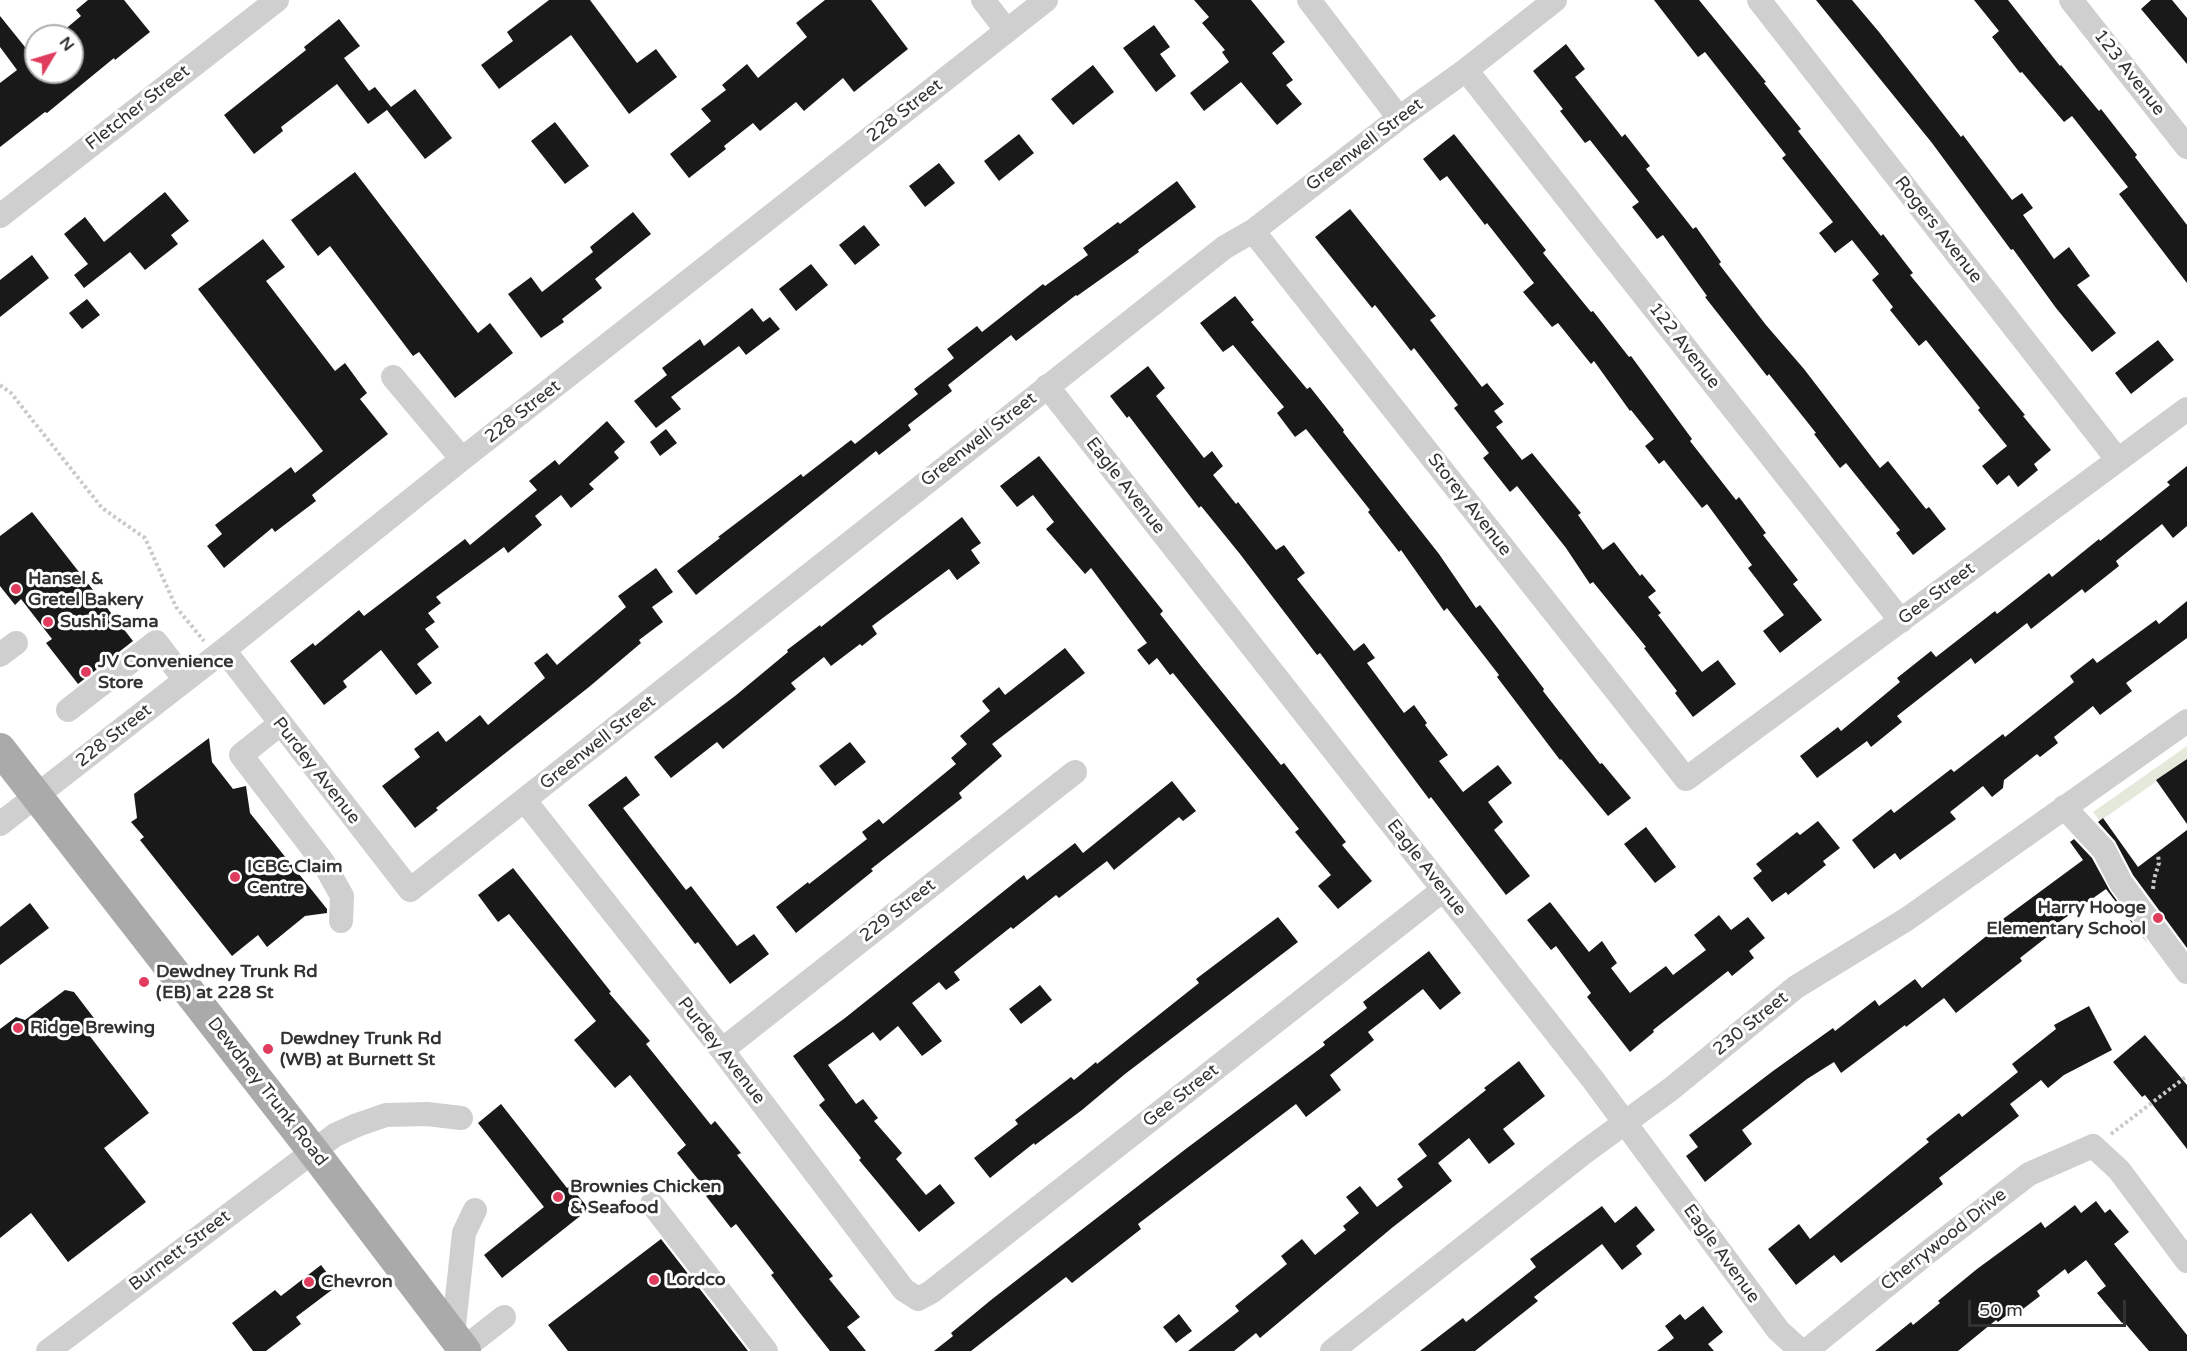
<!DOCTYPE html>
<style>
body{margin:0}
#map{position:relative;width:2187px;height:1351px;overflow:hidden;background:#fff;font-family:"Varela Round",sans-serif}
canvas{display:block}
.north{position:absolute;left:24px;top:24px;width:60px;height:60px;box-sizing:border-box;background:#fff;border:2px solid #adadad;border-radius:50%;rotate:52deg;font-size:16px;font-weight:700;line-height:24px;text-align:center;color:#323232}
.north::after{content:'';display:block;margin:auto;width:21px;height:27px;background:#e03d5e;clip-path:polygon(50% 0,100% 100%,50% 72%,0 100%)}
.scale{position:absolute;left:1968px;top:1300px;width:158px;height:27px;box-sizing:border-box;border:3px solid #323232;border-top:0;padding-left:8px;font-size:18px;line-height:21px;white-space:nowrap;color:#323232;-webkit-text-stroke:4px #fff;paint-order:stroke}
</style>
<div id="map">
<canvas width="2187" height="1351"></canvas>
<div class="north">N</div>
<div class="scale">50 m</div>
</div>
<script>
const g = document.querySelector('canvas').getContext('2d');
g.lineJoin = 'round';
function fillPath(path, color) { g.fillStyle = color; g.fill(path, 'evenodd'); }
const poly = rows => new Path2D(rows.map(r => 'M' + r).join(''));
function trace(path, color, width, dash) { g.strokeStyle = color; g.lineWidth = width; g.lineCap = dash ? 'butt' : 'round'; g.setLineDash(dash || []); g.stroke(path); }
function drawText(font, color, halo, rows, align = 'center') {
  g.font = font + ' "Varela Round",sans-serif'; g.lineWidth = 6; g.setLineDash([]); g.textBaseline = 'middle'; g.strokeStyle = halo; g.fillStyle = color; for (const [text, x, y, turn = 0] of rows) {
    g.save(); g.translate(x, y); g.rotate((+turn || 0) * Math.PI / 180); g.textAlign = isNaN(turn) ? turn : align; if (halo) g.strokeText(text, 0, 0); g.fillText(text, 0, 0); g.restore();
  }
}
const green = poly([
 [2187,746,2187,760,2100,821,2093,812]
]);
const building = poly([
 [88,0,124,0,150,32,115,60,114,58,47,113,45,112,0,147,0,83,17,70,0,47,0,16,33,57,36,55,36,72,72,72,72,36,57,36,81,16,76,10],
 [549,0,590,0,637,63,656,49,677,77,629,114,571,35,499,89,481,65,513,41,507,32],
 [825,0,871,0,908,49,854,92,843,78,804,111,796,102,760,131,753,123,724,146,726,149,689,178,670,154,711,121,701,109,726,90,722,85,747,64,758,78,807,37,796,23],
 [1194,0,1251,0,1285,42,1272,53,1293,80,1286,85,1302,104,1277,125,1241,82,1204,111,1190,93,1229,62,1222,52,1225,50,1202,23,1209,17],
 [1654,0,1699,0,1766,82,1764,83,1801,129,1798,131,1881,236,1883,234,1913,273,1910,275,2025,415,2023,416,2051,450,2034,464,2038,470,2018,487,2009,475,1997,485,1982,466,2007,446,1978,410,1980,408,1926,340,1919,346,1890,310,1893,307,1872,280,1879,274,1852,240,1835,253,1819,233,1833,222,1782,158,1786,155,1705,52,1698,57],
 [1816,0,1852,0,1879,32,1961,137,1963,135,2012,200,2022,193,2033,208,2023,215,2054,259,2069,247,2090,276,2077,285,2116,333,2092,352,2056,308,2013,249,2011,250,1932,143],
 [1974,0,2008,0,2060,66,2061,65,2099,111,2101,109,2137,155,2135,157,2187,225,2187,283,2119,194,2128,187,2072,116,2064,122,2022,72,2020,73,1992,37,1999,31],
 [2151,0,2172,0,2187,18,2187,64,2141,9],
 [339,19,360,46,344,58,369,91,375,87,391,107,368,124,337,84,281,127,283,131,254,154,224,115,306,50,304,47],
 [1154,25,1170,47,1160,54,1176,76,1156,92,1123,48],
 [1566,44,1585,69,1575,77,1622,137,1625,134,1650,166,1646,169,1693,229,1696,227,1721,262,1719,264,1766,325,1804,369,1880,468,1888,461,1926,509,1929,507,1946,529,1913,555,1896,533,1900,530,1846,463,1840,468,1814,434,1816,433,1769,374,1767,376,1705,297,1707,296,1663,235,1657,239,1632,207,1639,202,1590,140,1585,143,1560,111,1563,109,1533,71],
 [1093,65,1114,92,1073,125,1051,99],
 [415,89,452,138,425,159,387,110],
 [555,122,589,166,565,184,531,141],
 [1019,134,1034,153,999,181,984,161],
 [1454,134,1546,250,1543,253,1591,312,1593,311,1629,357,1631,356,1692,439,1690,441,1736,500,1739,497,1766,533,1763,535,1798,580,1793,584,1822,620,1780,653,1763,631,1784,615,1748,568,1752,565,1707,504,1702,508,1664,460,1659,464,1645,446,1654,439,1631,410,1630,411,1594,361,1591,364,1558,323,1552,327,1523,292,1534,283,1487,223,1485,225,1447,176,1440,181,1423,159],
 [939,163,955,183,925,207,909,186],
 [355,172,478,333,490,323,513,353,455,398,419,352,413,356,330,246,318,256,291,220],
 [1177,181,1196,207,1138,250,1139,252,1077,296,1076,295,1016,341,1011,335,948,385,952,391,908,425,911,430,879,455,876,451,696,595,677,571,720,538,718,537,801,474,803,477,851,440,855,444,918,394,914,389,954,358,947,349,977,326,982,332,1043,284,1045,286,1088,255,1083,248,1118,222,1120,224],
 [165,192,189,221,171,235,178,244,145,270,130,252,84,288,74,275,88,264,64,234,85,217,104,242],
 [1350,209,1436,316,1430,320,1482,387,1487,383,1504,404,1494,411,1503,422,1496,427,1522,460,1532,453,1581,513,1578,515,1603,550,1614,542,1640,576,1642,574,1656,591,1648,597,1661,613,1658,615,1702,672,1718,660,1736,684,1693,717,1675,693,1677,691,1644,648,1646,647,1593,582,1590,584,1566,548,1517,486,1510,492,1483,458,1489,453,1454,408,1458,405,1414,348,1411,351,1375,305,1372,308,1315,237],
 [633,212,651,234,595,279,602,288,562,319,564,322,541,338,508,294,531,277,542,292,593,252,590,247],
 [864,225,880,245,855,265,839,245],
 [263,239,285,267,266,281,335,371,345,363,367,393,360,399,388,434,312,495,316,501,275,532,272,528,224,568,207,546,222,534,215,525,291,467,295,473,323,451,198,289],
 [32,255,49,278,0,317,0,280],
 [811,264,828,285,796,311,779,289],
 [1235,296,1254,320,1251,322,1307,389,1310,387,1344,430,1343,432,1439,554,1476,608,1480,605,1544,689,1543,691,1600,764,1602,763,1631,798,1608,816,1561,759,1560,760,1497,677,1499,675,1447,608,1444,611,1401,550,1399,552,1368,512,1370,510,1306,429,1295,437,1277,413,1284,407,1233,345,1223,352,1200,323],
 [87,299,100,315,82,329,69,313],
 [752,308,763,322,770,317,780,329,746,355,739,346,671,397,681,409,656,428,634,401,667,375,662,368,700,339,704,346],
 [2158,340,2174,360,2131,394,2115,373],
 [1148,366,1165,388,1156,396,1204,458,1212,451,1223,466,1213,475,1236,504,1238,502,1276,550,1284,545,1305,573,1297,579,1354,651,1364,643,1375,658,1367,663,1404,713,1414,705,1427,723,1425,725,1448,755,1439,761,1463,792,1498,765,1512,783,1488,802,1503,822,1494,830,1530,876,1506,895,1431,797,1429,799,1320,653,1317,655,1240,554,1201,506,1199,508,1129,416,1127,418,1110,396],
 [607,421,625,442,614,452,619,458,589,484,594,489,571,508,561,495,535,516,542,525,508,553,504,547,436,597,441,603,428,613,435,622,425,629,439,647,417,664,432,683,416,695,381,650,343,681,347,687,324,705,290,661,313,643,315,646,359,610,364,616,465,539,470,545,537,490,529,481,555,460,559,465],
 [666,429,677,443,660,456,650,442],
 [1039,456,1163,611,1160,614,1201,666,1281,765,1284,763,1346,842,1342,845,1372,881,1338,909,1318,886,1331,875,1295,832,1299,829,1173,673,1170,675,1157,658,1149,665,1137,650,1147,643,1091,568,1085,574,1046,529,1054,522,1033,495,1017,507,1000,486],
 [2187,466,2187,526,2173,538,2162,524,2116,561,2119,566,2085,593,2082,589,2031,629,2027,623,1975,664,1971,658,1897,716,1902,722,1871,747,1867,741,1817,778,1800,756,1838,727,1841,731,1900,682,1897,678,1931,651,1936,657,1995,611,1997,614,2049,573,2052,577,2099,539,2100,541,2170,485,2167,482],
 [32,512,133,641,78,684,46,643,52,639,21,599,15,605,0,586,0,536],
 [962,517,981,543,971,550,980,563,957,580,949,569,872,626,877,634,862,646,860,644,831,666,824,657,791,683,796,689,723,749,717,742,671,778,654,757,735,696,788,652,787,650,820,625,821,627],
 [656,568,673,592,652,607,663,622,639,640,641,643,589,687,436,808,438,810,415,828,382,786,420,757,414,749,438,731,446,742,480,715,488,725,545,678,534,663,547,653,557,665,626,607,618,596],
 [2187,601,2187,638,2126,683,2132,691,2100,715,2093,706,2054,737,2058,743,2040,757,2037,754,2004,780,2003,788,1992,797,1983,786,1950,812,1956,819,1900,860,1895,853,1874,869,1852,840,1891,809,1894,813,1951,769,1954,772,2003,734,2005,737,2074,682,2070,676,2093,658,2097,663,2156,620,2159,624],
 [1065,648,1085,673,992,744,1002,756,959,793,962,798,871,869,873,871,796,933,776,907,808,882,809,884,867,839,862,832,879,819,883,824,956,764,951,758,967,744,960,736,990,711,982,701,999,687,1005,695],
 [209,738,212,762,233,789,246,786,250,813,327,909,327,913,305,916,267,947,258,935,232,956,140,840,144,837,131,822,137,818,134,794],
 [850,742,866,762,835,786,819,766],
 [2187,759,2187,824,2156,780],
 [626,776,640,795,623,808,686,890,691,886,737,946,754,934,769,954,730,984,698,942,695,944,588,805],
 [1172,781,1196,811,1183,821,1179,817,1114,870,1107,861,1059,898,1056,895,1013,929,1011,927,954,972,960,980,946,990,939,982,912,1003,942,1041,922,1056,898,1026,880,1041,873,1032,828,1065,856,1104,863,1099,878,1118,874,1121,902,1153,896,1159,926,1195,940,1184,955,1203,919,1232,859,1160,861,1158,819,1105,825,1100,793,1056,845,1018,1024,875,1027,880,1075,843,1083,853],
 [2103,818,2138,867,2187,830,2187,948,2133,875,2115,841,2098,822],
 [1818,821,1840,848,1823,861,1826,865,1788,895,1786,892,1772,902,1753,878,1762,871,1756,864,1797,832,1800,835],
 [1646,827,1676,867,1655,883,1624,844],
 [2074,839,2092,858,2110,891,2149,945,2106,889,2055,925,2057,929,2020,958,2022,961,1956,1013,1944,998,1906,1027,1905,1025,1841,1073,1834,1062,1807,1079,1742,1130,1752,1144,1705,1182,1686,1156,1698,1147,1689,1135,1773,1071,1833,1028,1835,1031,1875,1000,1879,1006,1915,979,1922,988,2005,921,2003,919,2083,860,2070,842],
 [513,868,611,992,609,993,650,1041,646,1044,711,1125,715,1121,741,1153,737,1155,833,1276,829,1279,860,1317,847,1327,866,1351,830,1351,800,1313,771,1275,774,1273,736,1224,731,1228,706,1196,709,1193,677,1153,686,1145,630,1075,615,1088,574,1040,596,1021,509,914,498,922,478,895],
 [1550,902,1589,952,1602,941,1617,963,1611,968,1630,993,1666,966,1673,975,1706,950,1694,935,1719,915,1731,930,1748,917,1765,938,1749,951,1754,958,1732,976,1728,971,1653,1030,1654,1032,1630,1052,1587,997,1591,993,1556,946,1551,950,1527,920],
 [30,903,49,928,0,965,0,927],
 [1278,917,1298,942,1125,1074,1082,1110,1035,1145,1034,1143,990,1178,974,1158,1018,1124,1015,1120,1071,1077,1074,1080,1096,1062,1097,1064,1199,983,1196,979],
 [1429,951,1461,993,1440,1010,1423,989,1368,1032,1374,1040,1330,1075,1341,1090,1306,1117,1296,1104,1138,1224,1141,1229,1072,1283,1066,1277,971,1351,934,1351,953,1336,951,1333,991,1300,1187,1148,1325,1045,1323,1042,1367,1008,1363,1002],
 [1040,985,1052,1000,1021,1024,1009,1009],
 [65,990,74,992,100,1026,89,1035,149,1113,104,1148,146,1202,68,1262,31,1213,0,1238,0,1029,16,1017,25,1020],
 [2089,1006,2112,1050,2064,1075,2048,1088,2041,1080,2010,1104,2019,1116,1939,1178,1943,1184,1841,1263,1834,1255,1796,1285,1768,1249,1799,1224,1810,1239,1929,1142,1926,1139,1959,1113,1962,1117,2018,1072,2012,1064,2056,1029,2054,1025],
 [2145,1035,2187,1085,2187,1149,2145,1095,2142,1097,2113,1062],
 [1519,1061,1545,1096,1503,1129,1515,1144,1489,1164,1469,1138,1438,1163,1452,1181,1393,1227,1260,1338,1256,1333,1234,1351,1188,1351,1239,1311,1235,1306,1287,1264,1281,1256,1302,1239,1315,1255,1346,1230,1343,1226,1359,1213,1346,1197,1360,1186,1377,1207,1403,1187,1397,1179,1427,1156,1418,1144,1486,1090,1484,1088],
 [501,1104,567,1188,570,1186,589,1209,502,1278,484,1255,544,1207,478,1123],
 [2096,1201,2105,1213,2110,1209,2129,1232,2114,1244,2187,1335,2187,1351,2149,1351,2124,1322,2122,1323,2097,1293,2106,1286,2086,1260,2068,1274,2065,1269,2037,1291,2040,1296,2019,1312,2017,1307,1998,1322,1996,1320,1958,1351,1875,1351,1911,1322,1913,1325,1940,1303,1938,1301,1977,1269,2041,1222,2045,1228,2075,1205,2081,1213],
 [1602,1206,1615,1223,1636,1206,1655,1230,1636,1246,1642,1254,1622,1270,1602,1244,1534,1297,1538,1301,1475,1351,1420,1351,1463,1318,1466,1322,1536,1267,1530,1259],
 [661,1239,748,1351,568,1351,548,1325],
 [321,1265,337,1286,296,1317,301,1324,266,1351,253,1351,232,1323,275,1290,281,1296],
 [1703,1306,1723,1332,1708,1344,1714,1351,1657,1351,1674,1338,1665,1326,1680,1314,1685,1320],
 [1179,1314,1192,1331,1176,1343,1163,1327]
]);
const path = poly([
 [0,385,11,393,102,508,145,538,176,607,204,641],
 [2153,889,2154,879,2159,863,2158,855],
 [2111,1134,2187,1076]
]);
const minor = poly([
 [983,0,1007,31],
 [1309,0,1399,118],
 [1759,0,2117,459],
 [2071,0,2187,147],
 [1466,70,1901,621],
 [0,216,277,0],
 [1253,231,1686,779,2187,409],
 [393,377,462,459],
 [1047,386,1594,1081,1778,1330,1801,1351],
 [224,650,410,890,1225,247,1253,231,1399,118,1466,70,1555,0],
 [0,655,16,643],
 [68,710,156,642,185,680],
 [280,724,241,755,323,862,342,896,341,921],
 [525,801,722,1050,904,1290,918,1299,931,1292,1443,890],
 [2064,807,2104,850,2121,883,2187,972],
 [0,824,224,650,462,459,1046,0],
 [722,1050,1075,772],
 [652,1204,766,1351],
 [453,1335,464,1233,475,1210],
 [463,1349,504,1317],
 [48,1351,335,1135,357,1125,386,1115,427,1114,461,1118],
 [1332,1351,1586,1151,1671,1089,1796,987,1907,919,2187,721],
 [1806,1351,1927,1253,2029,1174,2093,1146,2119,1170,2187,1261]
]);
const major = poly([
 [0,749,313,1151,465,1351]
]);
const markers = [
 [16,589,6,"#e03d5e"],
 [48,622,6,"#e03d5e"],
 [86,672,6,"#e03d5e"],
 [235,877,6,"#e03d5e"],
 [2158,918,6,"#e03d5e"],
 [144,982,6,"#e03d5e"],
 [18,1028,6,"#e03d5e"],
 [268,1049,6,"#e03d5e"],
 [558,1197,6,"#e03d5e"],
 [654,1280,6,"#e03d5e"],
 [309,1282,6,"#e03d5e"]
];
const streetNames = [
 ["123 Avenue",2129,73,52],
 ["Fletcher Street",138,108,-38],
 ["228 Street",905,111,-38],
 ["Greenwell Street",1365,145,-37],
 ["Rogers Avenue",1938,230,52],
 ["122 Avenue",1684,346,52],
 ["228 Street",523,412,-38],
 ["Greenwell Street",979,440,-38],
 ["Eagle Avenue",1125,486,52],
 ["Storey Avenue",1469,505,52],
 ["Gee Street",1937,594,-37],
 ["228 Street",114,736,-38],
 ["Greenwell Street",598,743,-38],
 ["Purdey Avenue",316,771,52],
 ["Eagle Avenue",1426,868,52],
 ["229 Street",898,911,-38],
 ["230 Street",1751,1024,-39],
 ["Purdey Avenue",721,1051,52],
 ["Dewdney Trunk Road",267,1092,52],
 ["Gee Street",1181,1096,-38],
 ["Cherrywood Drive",1944,1240,-38],
 ["Burnett Street",180,1251,-37],
 ["Eagle Avenue",1721,1254,54]
];
const poiNames = [
 ["Hansel &",28,579],
 ["Gretel Bakery",28,600],
 ["Sushi Sama",60,622],
 ["JV Convenience",98,662],
 ["Store",98,683],
 ["ICBC Claim",247,867],
 ["Centre",247,888],
 ["Harry Hooge",2146,908,"right"],
 ["Elementary School",2146,929,"right"],
 ["Dewdney Trunk Rd",156,972],
 ["(EB) at 228 St",156,993],
 ["Ridge Brewing",30,1028],
 ["Dewdney Trunk Rd",280,1039],
 ["(WB) at Burnett St",280,1060],
 ["Brownies Chicken",570,1187],
 ["& Seafood",570,1208],
 ["Lordco",666,1280],
 ["Chevron",321,1282]
];
fillPath(green, '#e4e9dc');
fillPath(building, '#191919');
trace(path, '#c9c9c9', 4, [3, 3]);
trace(minor, '#cfcfcf', 24);
trace(major, '#aaa', 32);
for (const [x, y, r, color] of markers) { const dot = new Path2D(); dot.arc(x, y, r, 0, 2 * Math.PI); g.fillStyle = color; g.fill(dot); trace(dot, '#fff', 2); }
drawText('18px', '#323232', '#fff', streetNames);
drawText('bold 18px', '#323232', '#fff', poiNames, 'left');
</script>
